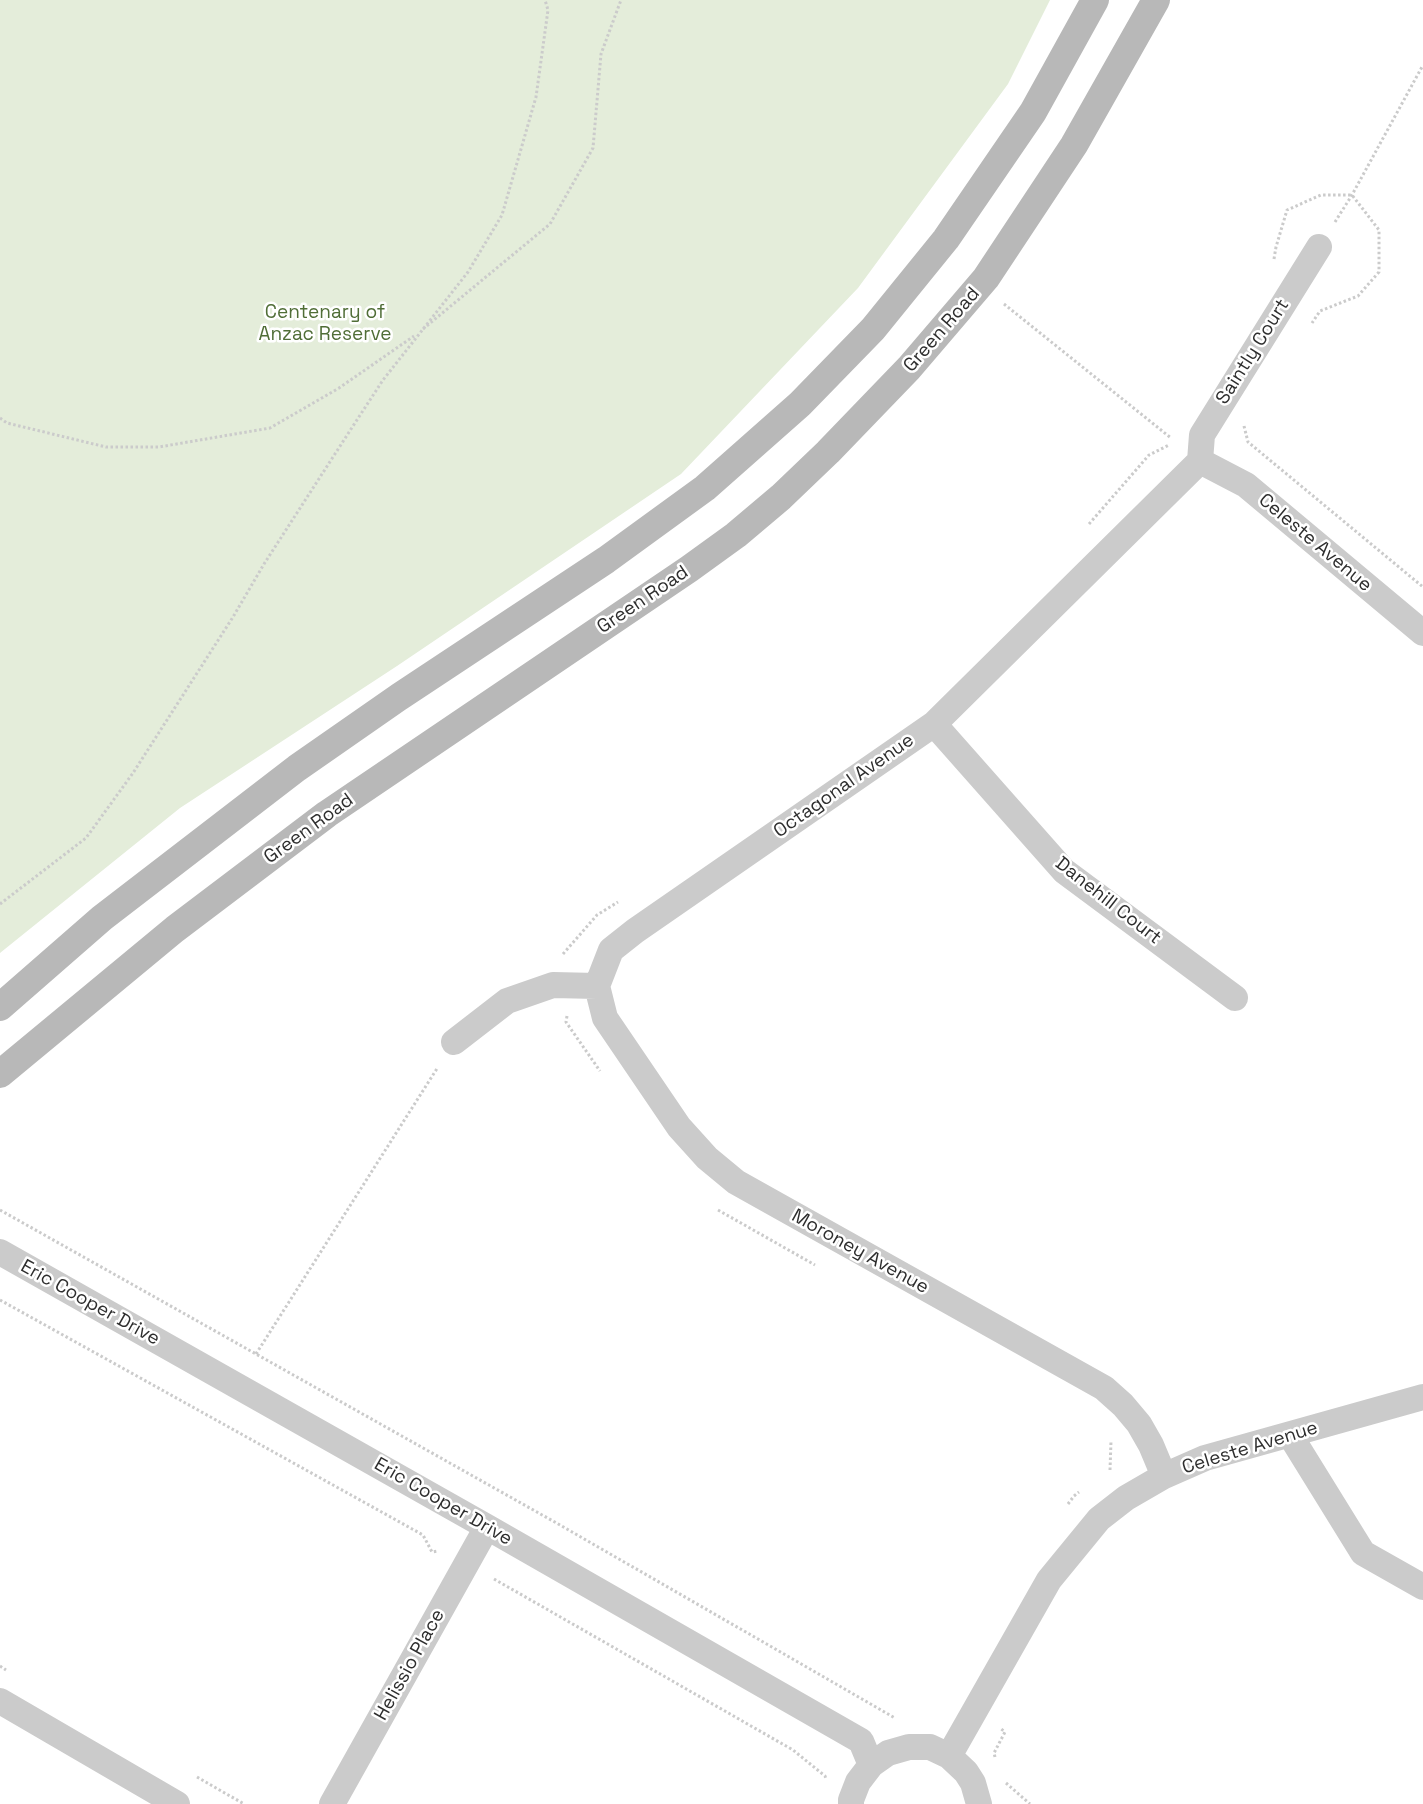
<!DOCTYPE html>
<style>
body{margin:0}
canvas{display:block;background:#fff}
</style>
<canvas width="1423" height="1804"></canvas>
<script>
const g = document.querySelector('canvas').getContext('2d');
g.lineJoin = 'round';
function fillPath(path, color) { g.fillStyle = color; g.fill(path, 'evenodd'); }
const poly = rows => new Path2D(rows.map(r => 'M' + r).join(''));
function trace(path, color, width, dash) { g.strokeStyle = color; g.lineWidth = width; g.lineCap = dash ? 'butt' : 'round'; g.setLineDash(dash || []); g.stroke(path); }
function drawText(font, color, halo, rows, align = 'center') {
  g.font = font + ' "Space Grotesk",sans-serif'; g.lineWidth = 5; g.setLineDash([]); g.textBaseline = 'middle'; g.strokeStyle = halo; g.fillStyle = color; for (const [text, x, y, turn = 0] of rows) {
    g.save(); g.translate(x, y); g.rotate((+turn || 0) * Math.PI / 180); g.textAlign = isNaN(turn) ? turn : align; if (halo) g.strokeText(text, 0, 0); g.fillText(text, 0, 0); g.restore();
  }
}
const green = poly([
 [0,0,1050,0,1008,84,858,288,681,474,397,666,180,808,0,953]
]);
const path = poly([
 [1335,222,1352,195,1423,65],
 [1274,259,1276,247,1287,210,1321,195,1352,195,1379,230,1379,272,1358,296,1320,311,1312,323],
 [1004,304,1171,438],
 [423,329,550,224,593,148,601,54,621,0],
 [0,418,7,423,106,447,159,447,270,428,339,388,414,336],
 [1244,426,1248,442,1423,587],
 [1089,524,1149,455,1169,445],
 [0,904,86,838,133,773,233,617,264,564,353,426,383,380,468,272,502,215,536,97,548,10,545,0],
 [563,954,597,915,618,902],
 [567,1016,566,1022,600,1071],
 [0,1210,560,1525,895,1718],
 [718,1210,815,1265],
 [0,1300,423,1535,432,1552,438,1551],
 [256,1354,438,1067],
 [1110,1470,1111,1441],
 [1068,1504,1074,1496,1079,1492],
 [494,1579,793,1750,825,1776,826,1779],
 [0,1666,6,1670],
 [995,1757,994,1753,1005,1732,1000,1728],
 [197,1777,244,1804],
 [1006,1783,1030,1804]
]);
const street = poly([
 [1200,461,1246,485,1423,633],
 [1200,461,1202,435,1319,247],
 [934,724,1064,871,1235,998],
 [597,986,611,950,635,931,934,724,1200,461],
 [597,986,605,1018,679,1127,707,1158,736,1182,1104,1388,1123,1405,1139,1424,1151,1445,1164,1476],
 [454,1042,507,1001,553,985,597,986],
 [0,1252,487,1527,861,1741,871,1765],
 [1290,1435,1363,1553,1423,1587],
 [0,1701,177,1804],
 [949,1756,1049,1580,1099,1519,1126,1498,1164,1476,1205,1458,1423,1397],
 [332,1804,487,1527],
 [851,1804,851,1800,858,1782,871,1765,888,1753,909,1747,930,1747,949,1756,966,1772,973,1783,979,1804]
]);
const secondary = poly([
 [0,1007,102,918,297,768,399,697,606,560,705,488,800,404,873,329,946,239,1033,112,1095,0],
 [0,1074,175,929,327,814,689,569,736,535,781,497,828,452,909,368,986,278,1074,145,1156,0]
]);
const parkNames = [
 ["Centenary of",325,313],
 ["Anzac Reserve",325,335]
];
const streetNames = [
 ["Green Road",942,330,-49],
 ["Saintly Court",1253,352,-58],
 ["Celeste Avenue",1315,543,40],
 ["Green Road",643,600,-34],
 ["Octagonal Avenue",844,786,-35],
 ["Green Road",309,829,-36],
 ["Danehill Court",1108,901,38],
 ["Moroney Avenue",860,1252,29],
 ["Eric Cooper Drive",90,1303,29],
 ["Celeste Avenue",1250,1448,-17],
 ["Eric Cooper Drive",443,1502,30],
 ["Helissio Place",410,1665,-61]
];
fillPath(green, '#e4edda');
trace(path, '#cbcbcb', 3, [2.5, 2.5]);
trace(street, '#cbcbcb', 26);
trace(secondary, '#b8b8b8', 28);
drawText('19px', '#506e37', '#fff', parkNames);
drawText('19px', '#2e2e2e', '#fff', streetNames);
</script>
